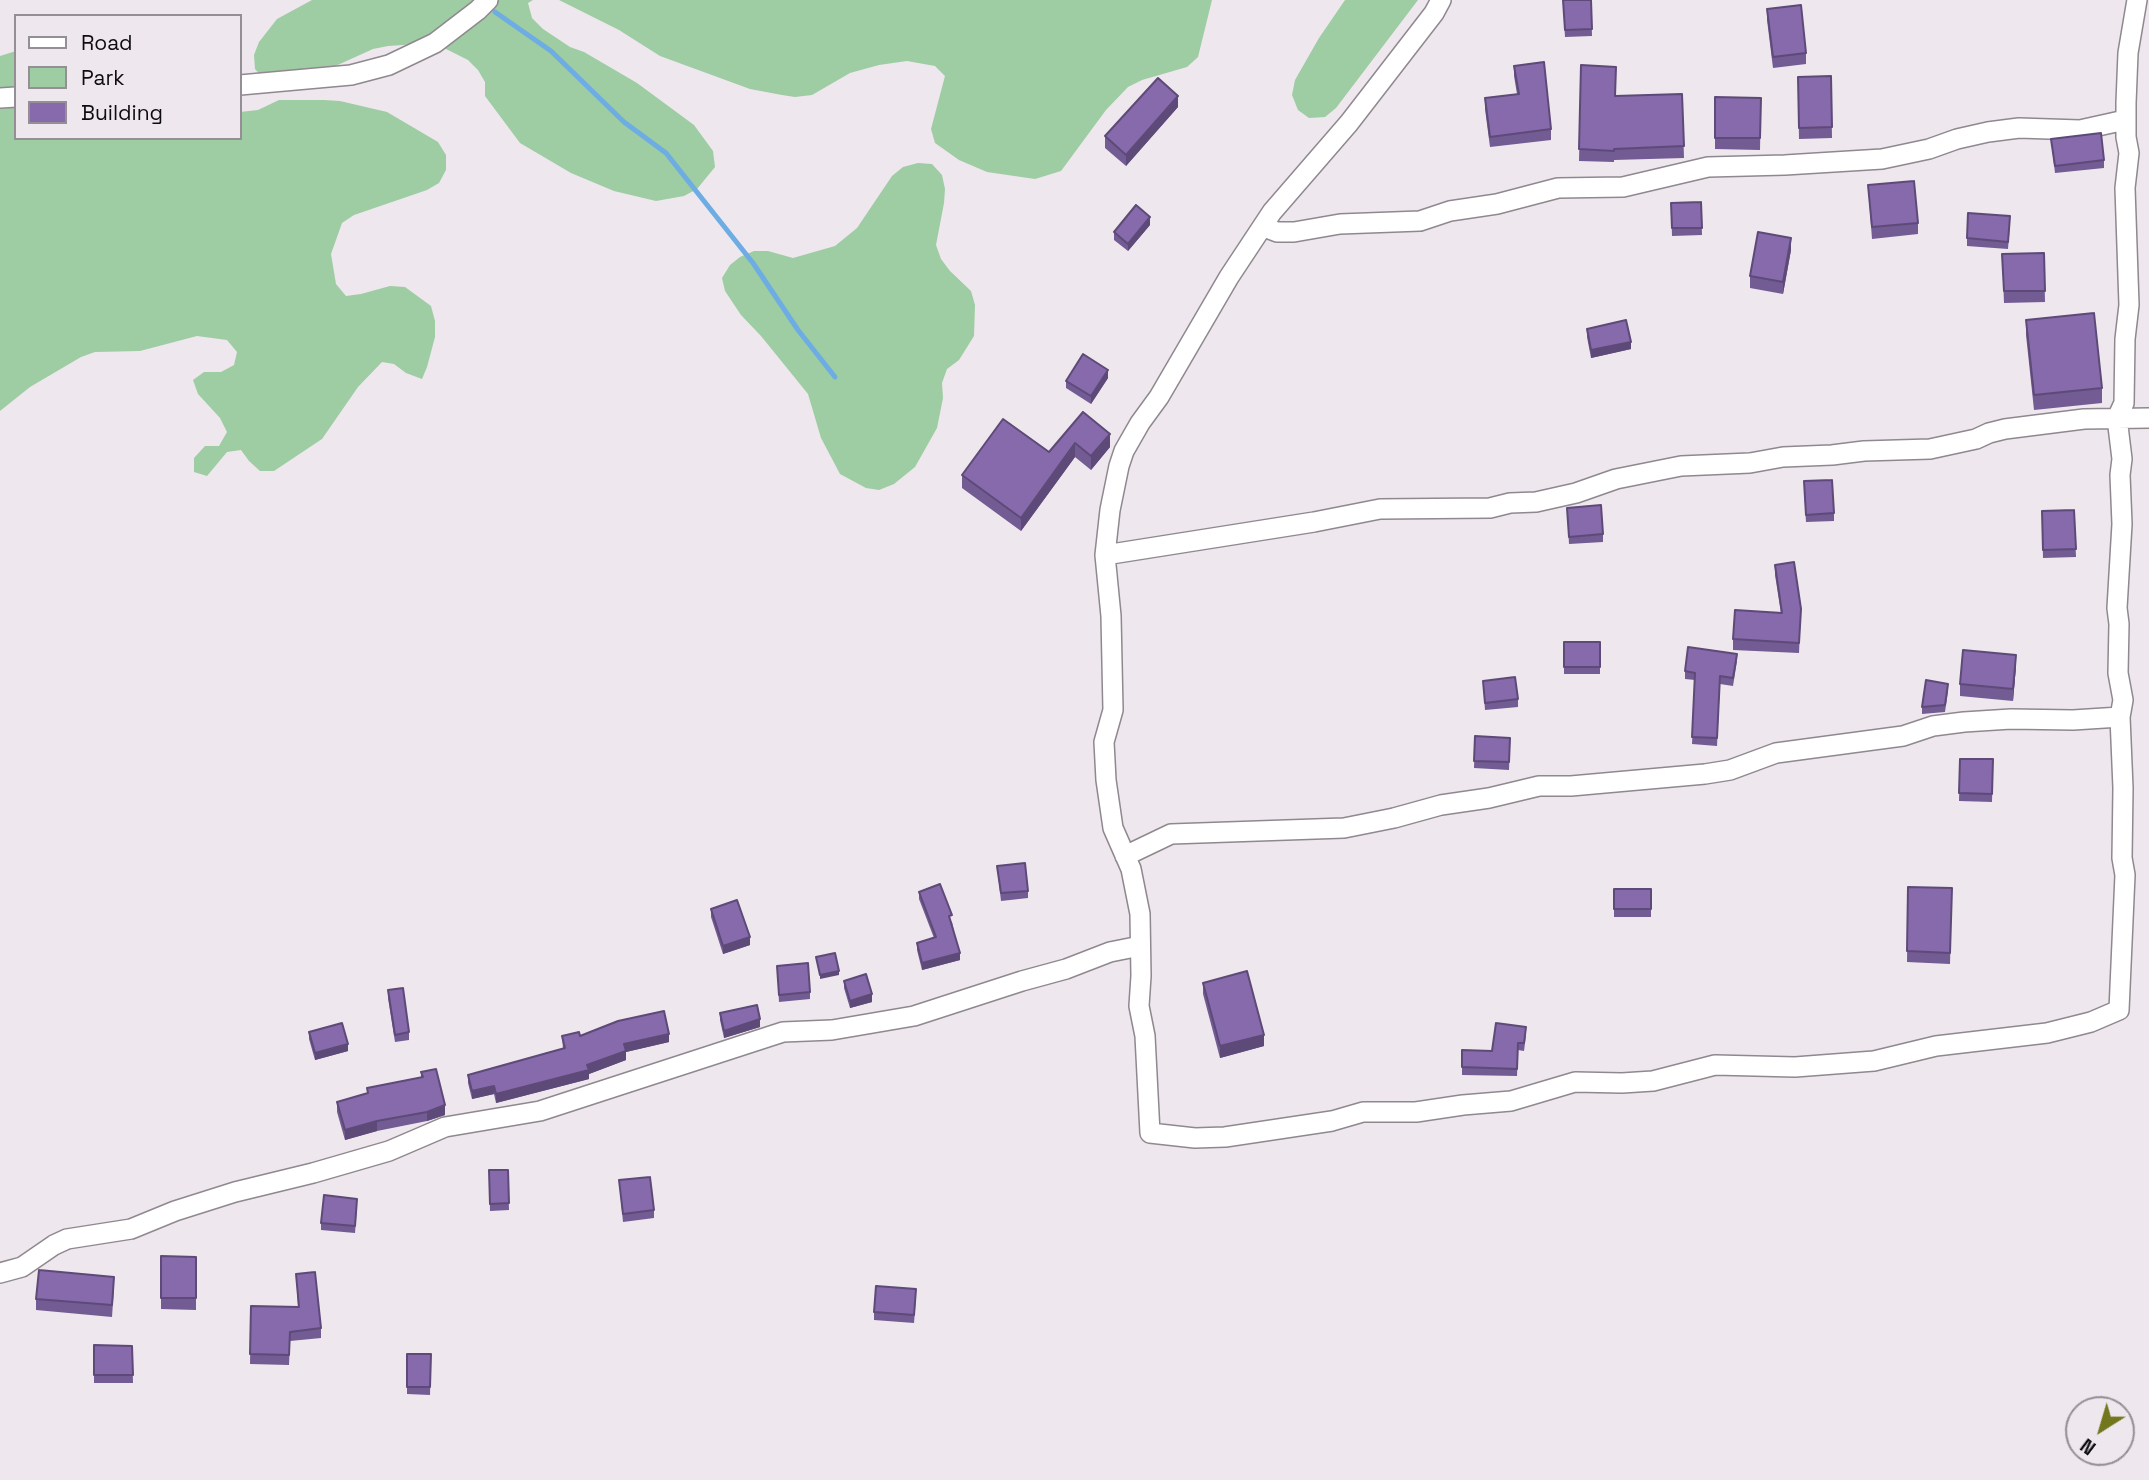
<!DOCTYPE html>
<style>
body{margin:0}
#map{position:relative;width:2149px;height:1480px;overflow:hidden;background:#eee7ee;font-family:"Space Grotesk",sans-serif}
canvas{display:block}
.legend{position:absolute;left:14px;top:14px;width:228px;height:126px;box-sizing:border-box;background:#eee7ee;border:2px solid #948f94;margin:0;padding:9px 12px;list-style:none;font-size:21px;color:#0e0c0e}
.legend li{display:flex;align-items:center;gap:14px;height:35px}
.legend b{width:35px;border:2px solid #948f94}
.north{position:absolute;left:2065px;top:1396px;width:70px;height:70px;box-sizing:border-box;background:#eee7ee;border:2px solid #948f94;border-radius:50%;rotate:217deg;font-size:19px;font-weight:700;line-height:28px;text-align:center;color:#0e0c0e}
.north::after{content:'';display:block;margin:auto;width:24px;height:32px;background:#72761d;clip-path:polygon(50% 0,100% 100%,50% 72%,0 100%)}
</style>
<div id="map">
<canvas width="2149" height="1480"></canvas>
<ul class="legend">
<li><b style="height:9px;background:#fff"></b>Road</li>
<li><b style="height:19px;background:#9ecca3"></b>Park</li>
<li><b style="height:19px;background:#866aab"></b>Building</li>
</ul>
<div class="north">N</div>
</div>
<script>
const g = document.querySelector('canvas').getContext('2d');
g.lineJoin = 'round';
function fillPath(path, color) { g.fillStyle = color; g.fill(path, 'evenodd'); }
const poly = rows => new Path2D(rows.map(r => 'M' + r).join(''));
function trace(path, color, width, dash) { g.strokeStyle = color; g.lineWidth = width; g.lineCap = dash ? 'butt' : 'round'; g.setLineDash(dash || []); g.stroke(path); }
const green = poly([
 [312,0,533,0,528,3,532,18,543,29,570,47,584,52,637,83,694,125,713,151,715,167,697,189,684,196,656,201,614,191,571,173,520,143,485,96,485,82,478,70,468,60,444,48,418,44,388,46,373,49,320,73,264,79,255,69,254,55,259,42,277,19],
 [559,0,1212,0,1198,57,1187,67,1142,80,1128,87,1106,110,1061,171,1035,179,987,172,959,160,935,143,931,129,945,76,935,66,907,61,879,65,850,73,812,95,795,97,782,95,750,89,660,56,619,30],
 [1345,0,1418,0,1336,108,1325,117,1309,118,1298,110,1292,95,1295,80,1319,38],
 [16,51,16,138,240,138,240,112,258,110,279,100,324,100,340,101,387,112,438,142,446,155,446,170,439,183,427,190,354,215,342,223,331,254,336,284,346,296,361,294,390,286,405,287,431,306,435,321,435,337,427,367,422,379,406,373,394,364,382,362,358,387,322,439,274,471,260,471,249,461,241,450,227,452,207,476,194,472,194,458,205,446,219,446,227,432,220,418,198,394,193,380,204,372,221,372,234,365,237,352,227,340,197,336,140,351,95,352,81,357,30,387,0,411,0,56],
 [918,163,932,164,942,175,945,189,944,203,936,245,941,259,950,271,971,291,975,305,974,336,959,360,947,369,942,383,943,398,937,428,915,467,894,484,879,490,866,488,840,474,821,438,808,394,761,336,741,315,725,291,722,278,730,265,740,257,754,251,768,251,793,258,835,246,857,228,892,176,903,167]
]);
const stream = poly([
 [495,12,551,51,624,122,666,153,753,263,798,330,835,377]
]);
const street = poly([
 [1441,0,1434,13,1349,123,1272,212,1229,277,1159,397,1140,423,1124,451,1119,466,1110,510,1105,555,1111,616,1113,710,1104,742,1106,780,1113,828,1131,869,1140,914,1141,976,1139,1006,1145,1036,1150,1133,1195,1138,1225,1137,1332,1121,1363,1112,1416,1112,1463,1105,1511,1101,1575,1082,1622,1083,1653,1081,1715,1065,1795,1067,1874,1061,1936,1046,2047,1033,2091,1022,2119,1010,2125,875,2122,858,2123,788,2120,717,2123,700,2118,673,2119,624,2117,608,2122,524,2120,475,2122,459,2117,418,2124,403,2125,339,2129,305,2125,188,2129,153,2126,137,2126,103,2128,53,2137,0],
 [240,85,351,75,389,65,435,43,478,10,488,0],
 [0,98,16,97],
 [1264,227,1277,232,1294,232,1340,224,1420,221,1450,211,1497,204,1558,188,1623,187,1708,167,1785,165,1882,159,1929,149,1957,139,1988,132,2019,128,2080,130,2125,120],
 [1105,555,1314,522,1380,509,1490,508,1510,503,1536,502,1576,493,1616,479,1681,466,1750,463,1783,457,1832,455,1864,451,1930,449,1976,439,1989,433,2005,429,2084,419,2149,418],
 [1125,856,1171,834,1344,828,1394,818,1441,805,1489,798,1539,786,1571,786,1705,774,1730,770,1776,753,1903,736,1933,726,1964,722,2011,719,2073,720,2120,717],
 [0,1273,22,1267,54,1245,67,1239,131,1229,175,1211,235,1192,313,1173,389,1151,445,1127,540,1111,783,1032,832,1030,914,1016,1022,981,1066,969,1110,952,1140,946]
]);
const wall = poly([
 [1563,0,1591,0,1592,36,1565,37],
 [1767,9,1806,53,1806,64,1773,68,1767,20],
 [1581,65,1615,96,1682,94,1684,158,1614,160,1614,162,1579,161],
 [1514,66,1551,129,1551,140,1490,147,1485,109,1485,98,1517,94,1514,76],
 [1831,76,1832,138,1799,139,1798,77],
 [1715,97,1761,98,1760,150,1715,149],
 [1178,107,1126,166,1105,148,1105,136],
 [2051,139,2104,160,2104,168,2055,173],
 [1868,185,1918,223,1918,234,1872,239],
 [1701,202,1702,235,1672,236,1671,203],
 [2010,224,2008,249,1967,246,1967,238],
 [1150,225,1128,251,1114,240,1114,232],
 [1791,250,1783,294,1750,288,1750,276],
 [2044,253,2045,302,2004,303,2002,254],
 [2026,320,2102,388,2102,403,2034,410,2026,335],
 [1587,329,1631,349,1591,358,1587,337],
 [1108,378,1091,404,1066,388,1066,381],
 [1083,412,1110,447,1091,470,1075,457,1021,531,962,488,962,475,1049,452],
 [1804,489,1834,513,1834,521,1806,522],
 [1567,508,1603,534,1603,542,1569,544],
 [2074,510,2076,557,2043,558,2042,511],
 [1775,565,1801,609,1799,653,1733,650,1733,639,1781,613,1775,575],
 [1564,642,1600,642,1600,674,1564,674],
 [1737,661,1733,686,1720,684,1717,746,1692,744,1695,680,1685,679,1685,671],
 [2016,666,2013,701,1960,696,1960,684],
 [1483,681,1518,699,1518,707,1485,710],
 [1948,691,1945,712,1922,714,1922,707],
 [1475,736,1510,738,1509,770,1474,768],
 [1960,759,1993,759,1992,802,1959,801],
 [997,866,1028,891,1028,898,1001,901],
 [1908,887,1952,888,1950,964,1907,962],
 [1614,889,1651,889,1651,917,1614,917],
 [919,892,952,922,960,960,922,970,917,950,917,943,934,938,919,899],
 [711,909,750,945,723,954,711,917],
 [777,966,810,992,810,999,779,1002],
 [844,981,872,1002,850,1008,844,988],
 [1203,983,1264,1046,1220,1058,1203,994],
 [388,990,409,1032,409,1040,395,1042,388,998],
 [720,1013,760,1027,724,1038,720,1020],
 [309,1032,348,1051,315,1060,309,1039],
 [1526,1035,1524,1051,1518,1050,1517,1076,1462,1075,1462,1050,1492,1051],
 [562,1036,580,1036,669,1042,626,1052,626,1060,589,1074,589,1079,496,1103,494,1094,472,1099,468,1083,468,1075,563,1049],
 [421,1072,445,1115,427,1121,377,1131,345,1140,337,1112,337,1102,367,1093,367,1088,421,1077],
 [489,1170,508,1170,509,1210,490,1211],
 [619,1180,654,1210,654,1218,623,1222],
 [357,1206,355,1233,321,1230,321,1223],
 [161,1256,196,1257,196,1310,161,1309],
 [296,1274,321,1328,321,1338,290,1341,289,1365,250,1364,251,1306,298,1307],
 [114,1288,112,1317,36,1310,36,1299],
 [916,1297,914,1323,874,1320,874,1312],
 [94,1345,132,1346,133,1383,94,1383],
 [407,1354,431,1354,430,1395,407,1394]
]);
const shadedWall = poly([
 [1178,96,1178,107,1126,166,1126,155],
 [1150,217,1150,225,1128,251,1128,244],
 [1791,238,1791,250,1783,294,1783,282],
 [1631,342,1631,349,1591,358,1591,350],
 [1108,370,1108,378,1091,404,1091,396],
 [1110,434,1110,447,1091,470,1091,456],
 [1075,443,1075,457,1021,531,1021,518],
 [2016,655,2016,666,2013,701,2013,689],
 [750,937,750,945,723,954,723,946],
 [960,953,960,960,922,970,922,963],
 [839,971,839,975,820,979,820,975],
 [872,994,872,1002,850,1008,850,1001],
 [760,1019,760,1027,724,1038,724,1031],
 [669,1034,669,1042,626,1052,626,1060,589,1074,589,1079,496,1103,496,1094,587,1065,624,1044],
 [1264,1035,1264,1046,1220,1058,1220,1046],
 [348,1044,348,1051,315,1060,315,1053],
 [494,1086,494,1094,472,1099,472,1091],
 [445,1105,445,1115,427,1121,427,1112],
 [377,1121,377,1131,345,1140,345,1130]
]);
const building = poly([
 [1563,0,1591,0,1592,29,1565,30,1563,0],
 [1801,5,1806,53,1773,57,1767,9,1801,5],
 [1544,62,1551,129,1490,137,1485,98,1519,94,1514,66,1544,62],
 [1581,65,1616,67,1615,96,1682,94,1684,146,1614,149,1614,151,1579,149,1581,65],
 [1831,76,1832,127,1799,128,1798,77,1831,76],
 [1158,78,1178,96,1126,155,1105,136,1158,78],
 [1715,97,1761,98,1760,138,1715,138,1715,97],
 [2101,133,2104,160,2055,166,2051,139,2101,133],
 [1914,181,1918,223,1872,227,1868,185,1914,181],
 [1701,202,1702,228,1672,228,1671,203,1701,202],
 [1136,205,1150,217,1128,244,1114,232,1136,205],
 [1968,213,2010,216,2008,242,1967,238,1968,213],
 [1758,232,1791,238,1783,282,1750,276,1758,232],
 [2044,253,2045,291,2004,291,2002,254,2044,253],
 [2094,313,2102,388,2034,395,2026,320,2094,313],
 [1626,320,1631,342,1591,350,1587,329,1626,320],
 [1083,354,1108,370,1091,396,1066,381,1083,354],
 [1083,412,1110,434,1091,456,1075,443,1021,518,962,475,1003,419,1049,452,1083,412],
 [1832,480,1834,513,1806,515,1804,481,1832,480],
 [1601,505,1603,534,1569,537,1567,508,1601,505],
 [2074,510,2076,549,2043,550,2042,511,2074,510],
 [1794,562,1801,609,1799,643,1733,639,1735,610,1782,613,1775,565,1794,562],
 [1564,642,1600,642,1600,667,1564,667,1564,642],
 [1688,647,1737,654,1733,678,1720,676,1717,738,1692,737,1695,673,1685,671,1688,647],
 [1963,650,2016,655,2013,689,1960,684,1963,650],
 [1515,677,1518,699,1485,703,1483,681,1515,677],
 [1926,680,1948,684,1945,705,1922,707,1926,680],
 [1475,736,1510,738,1509,762,1474,761,1475,736],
 [1960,759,1993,759,1992,794,1959,793,1960,759],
 [1025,863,1028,891,1001,893,997,866,1025,863],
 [940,884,952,915,949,916,960,953,922,963,917,943,936,937,919,892,940,884],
 [1908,887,1952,888,1950,953,1907,951,1908,887],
 [1614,889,1651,889,1651,909,1614,909,1614,889],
 [737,900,750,937,723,946,711,909,737,900],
 [835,953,839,971,820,975,816,957,835,953],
 [808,963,810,992,779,995,777,966,808,963],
 [1247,971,1264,1035,1220,1046,1203,983,1247,971],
 [866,974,872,994,850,1001,844,981,866,974],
 [403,988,409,1032,395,1035,388,990,403,988],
 [757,1005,760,1019,724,1031,720,1013,757,1005],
 [664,1011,669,1034,624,1044,626,1051,587,1065,589,1070,496,1094,494,1086,472,1091,468,1075,565,1048,562,1036,579,1032,580,1036,618,1021,664,1011],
 [342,1023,348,1044,315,1053,309,1032,342,1023],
 [1496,1023,1526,1027,1524,1043,1518,1043,1517,1069,1462,1067,1462,1050,1492,1051,1496,1023],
 [436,1069,445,1105,427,1112,377,1121,345,1130,337,1102,368,1093,367,1088,423,1077,421,1072,436,1069],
 [489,1170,508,1170,509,1203,490,1204,489,1170],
 [650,1177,654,1210,623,1214,619,1180,650,1177],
 [324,1195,357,1199,355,1226,321,1223,324,1195],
 [161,1256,196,1257,196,1298,161,1298,161,1256],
 [39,1270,114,1277,112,1305,36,1299,39,1270],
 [315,1272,321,1328,290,1332,289,1355,250,1354,251,1306,299,1307,296,1274,315,1272],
 [876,1286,916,1289,914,1315,874,1312,876,1286],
 [94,1345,132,1346,133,1375,94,1375,94,1345],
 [407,1354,431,1354,430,1387,407,1387,407,1354]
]);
fillPath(green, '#9ecca3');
trace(stream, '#6eade3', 5);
trace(street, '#8f888f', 22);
trace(street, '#fff', 19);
fillPath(wall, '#735b93');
fillPath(shadedWall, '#5e4a78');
fillPath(building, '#866aab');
trace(building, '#5e4a78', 2);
</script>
